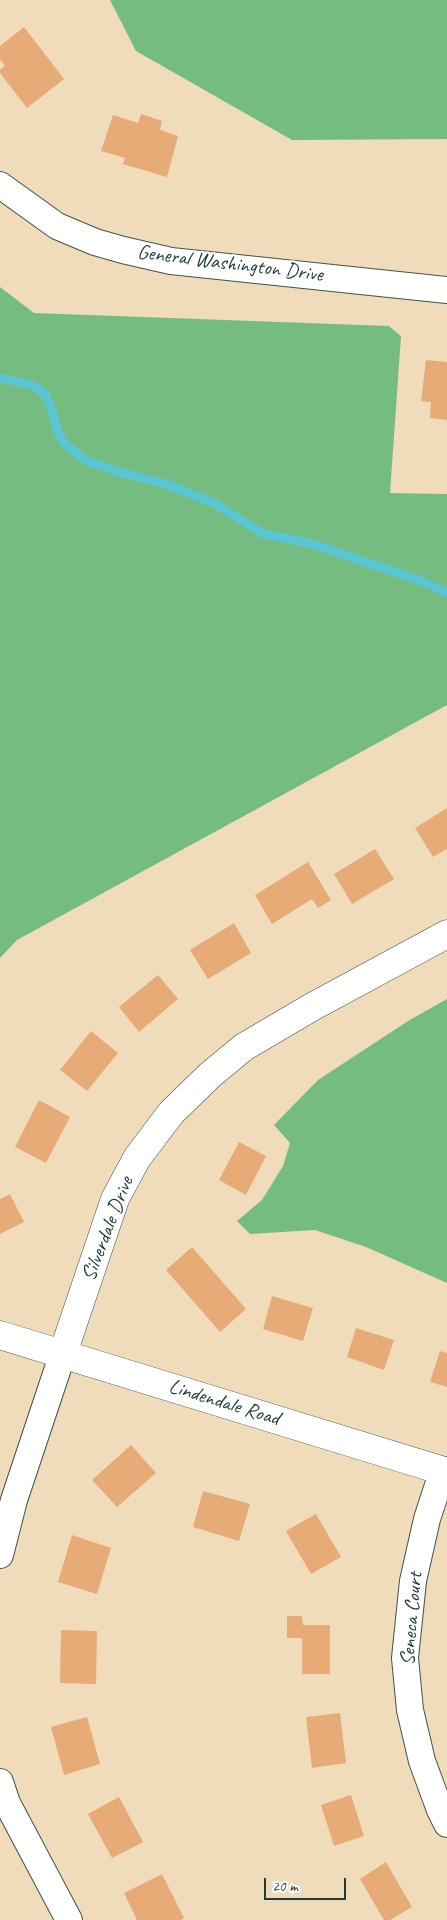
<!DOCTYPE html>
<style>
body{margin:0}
#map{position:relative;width:447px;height:1920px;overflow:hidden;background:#f0dcbb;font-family:Caveat,sans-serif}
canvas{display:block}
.scale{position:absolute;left:264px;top:1878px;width:82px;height:22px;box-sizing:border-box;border:2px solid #1f3d34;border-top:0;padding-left:6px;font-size:15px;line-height:18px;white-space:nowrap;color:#1f3d34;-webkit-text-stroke:4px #fff;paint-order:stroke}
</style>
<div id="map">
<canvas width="447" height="1920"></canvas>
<div class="scale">20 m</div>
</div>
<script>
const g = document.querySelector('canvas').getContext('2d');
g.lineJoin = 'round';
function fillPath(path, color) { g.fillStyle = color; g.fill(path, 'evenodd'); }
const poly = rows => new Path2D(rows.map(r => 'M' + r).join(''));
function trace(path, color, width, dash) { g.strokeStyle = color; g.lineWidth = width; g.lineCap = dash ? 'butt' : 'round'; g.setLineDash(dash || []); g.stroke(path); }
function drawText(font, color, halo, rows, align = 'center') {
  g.font = font + ' Caveat,sans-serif'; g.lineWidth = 4; g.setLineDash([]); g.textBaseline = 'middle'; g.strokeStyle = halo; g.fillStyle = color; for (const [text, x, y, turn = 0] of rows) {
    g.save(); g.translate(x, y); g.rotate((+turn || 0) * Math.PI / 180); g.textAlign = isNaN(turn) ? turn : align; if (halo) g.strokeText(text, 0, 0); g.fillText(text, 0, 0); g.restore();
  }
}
const forest = poly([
 [110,0,447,0,447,139,292,140,136,51],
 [0,287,34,313,389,326,401,336,390,493,447,494,447,705,17,940,0,958],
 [447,999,447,1283,366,1247,315,1230,250,1234,237,1221,262,1200,283,1166,290,1143,274,1125,318,1080,408,1021]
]);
const stream = poly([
 [0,378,32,385,44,393,52,410,57,430,64,443,87,461,122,473,166,484,212,502,264,534,313,544,421,581,447,593]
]);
const building = poly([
 [24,27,64,79,27,108,0,73,0,70,5,66,0,59,0,46],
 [141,114,162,121,160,130,178,136,167,177,123,164,125,158,101,151,113,115,138,123],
 [426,360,447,362,447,420,430,418,431,402,421,401],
 [447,808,447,849,433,857,415,828],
 [375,849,394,879,352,904,334,874],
 [308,862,331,900,318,908,312,899,272,924,255,895],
 [234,923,251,953,208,979,190,950],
 [158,975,178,999,139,1032,119,1007],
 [91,1031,118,1053,87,1091,60,1070],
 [39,1100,70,1117,46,1163,15,1147],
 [239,1142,266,1156,246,1195,219,1180],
 [10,1194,24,1222,0,1234,0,1199],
 [192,1247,246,1309,220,1332,166,1270],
 [272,1296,313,1308,303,1341,263,1329],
 [356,1328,394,1340,384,1370,347,1357],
 [440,1351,447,1353,447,1387,430,1382],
 [131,1445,156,1473,117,1507,92,1480],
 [203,1491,250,1504,239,1541,193,1527],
 [316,1514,341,1557,311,1574,286,1531],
 [72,1535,111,1548,97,1594,58,1582],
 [287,1616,302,1616,303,1625,330,1625,330,1674,302,1674,302,1638,287,1638],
 [61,1630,97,1631,96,1684,60,1683],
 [340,1713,346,1763,312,1768,306,1717],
 [87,1717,100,1764,64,1775,51,1727],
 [351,1795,364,1836,334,1846,321,1805],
 [119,1797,143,1842,112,1858,88,1814],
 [386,1862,412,1907,390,1920,384,1920,360,1879],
 [162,1874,184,1918,181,1920,137,1920,124,1893]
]);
const minor = poly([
 [0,185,57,226,95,242,123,250,171,261,447,290],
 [443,1470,427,1519,413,1581,405,1658,410,1710,422,1761,440,1810,447,1824],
 [0,1555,14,1500,63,1353],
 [0,1782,7,1803,69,1920]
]);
const tertiary = poly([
 [0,1335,447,1472],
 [63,1353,115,1199,137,1158,171,1113,210,1075,244,1047,312,1007,447,934]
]);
const streetNames = [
 ["General Washington Drive",230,264,7],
 ["Silverdale Drive",108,1229,-69],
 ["Lindendale Road",224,1403,17],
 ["Seneca Court",412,1619,-85]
];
fillPath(forest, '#75bc81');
trace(stream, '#5ac5d3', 9);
fillPath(building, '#e6ab76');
trace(minor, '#3e5548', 28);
trace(tertiary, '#3e5548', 29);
trace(minor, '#fff', 26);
trace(tertiary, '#fff', 28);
drawText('21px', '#1f3d34', '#fff', streetNames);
</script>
